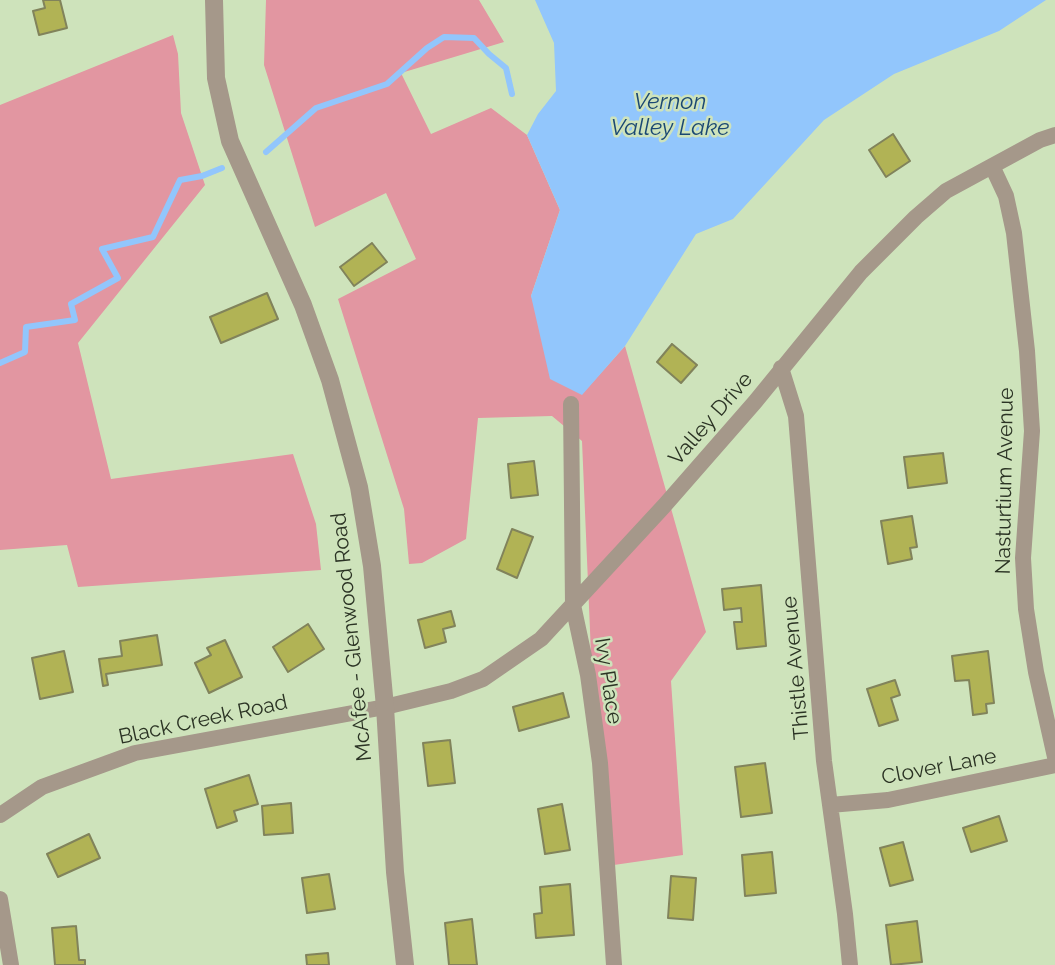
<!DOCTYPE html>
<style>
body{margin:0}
canvas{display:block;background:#cee3bb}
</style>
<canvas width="1055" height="965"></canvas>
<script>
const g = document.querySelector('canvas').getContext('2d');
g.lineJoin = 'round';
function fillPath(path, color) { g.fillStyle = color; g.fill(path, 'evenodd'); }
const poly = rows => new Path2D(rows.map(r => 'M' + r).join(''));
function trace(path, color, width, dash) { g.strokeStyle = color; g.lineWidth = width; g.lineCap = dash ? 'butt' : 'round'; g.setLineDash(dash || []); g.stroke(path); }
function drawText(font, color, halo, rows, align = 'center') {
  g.font = font + ' Raleway,sans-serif'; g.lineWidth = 5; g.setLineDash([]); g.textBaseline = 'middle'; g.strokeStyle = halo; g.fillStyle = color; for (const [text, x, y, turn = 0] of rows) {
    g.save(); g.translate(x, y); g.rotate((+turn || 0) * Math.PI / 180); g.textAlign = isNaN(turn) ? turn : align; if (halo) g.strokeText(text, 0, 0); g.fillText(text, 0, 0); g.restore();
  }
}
const green = poly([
 [266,0,479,0,504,42,401,73,431,134,491,108,527,135,560,210,531,296,582,394,625,346,706,632,671,681,683,855,600,867,582,441,552,416,478,418,466,539,422,563,409,564,404,509,338,299,416,259,386,193,315,227,264,65],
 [173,35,178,54,181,113,205,185,78,343,111,479,293,454,316,524,321,570,78,587,67,545,0,550,0,105]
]);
const water = poly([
 [535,0,1046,0,999,31,894,74,824,120,733,219,696,234,625,346,582,395,550,379,531,296,560,210,527,135,538,114,556,91,554,43]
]);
const stream = poly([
 [266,152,316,108,387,84,427,48,444,37,474,38,489,54,506,68,512,94],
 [0,363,25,352,26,327,75,320,71,304,118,278,102,249,153,237,180,180,202,176,222,168]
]);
const building = poly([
 [43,0,60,0,67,28,39,35,33,11,45,8,43,0],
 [893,134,910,161,886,177,869,150,893,134],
 [372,243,387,262,354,286,340,267,372,243],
 [267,293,278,319,221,343,210,317,267,293],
 [672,344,697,365,681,383,657,362,672,344],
 [943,453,947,483,908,488,904,457,943,453],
 [534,461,538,495,511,498,508,464,534,461],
 [912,516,917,547,910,548,912,559,888,564,881,521,912,516],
 [512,529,533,537,517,578,497,569,512,529],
 [761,585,766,646,737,649,734,622,742,622,741,608,724,610,722,589,761,585],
 [451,611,455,626,443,629,446,642,425,648,418,620,451,611],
 [308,624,324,649,288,672,273,647,308,624],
 [157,635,162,665,106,674,108,685,103,686,99,659,122,656,120,641,157,635],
 [225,640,242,677,209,693,195,663,211,655,207,648,225,640],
 [64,651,73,692,40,699,32,658,64,651],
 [988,651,994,703,986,704,987,713,973,715,969,680,955,681,952,656,988,651],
 [895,680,900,695,891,698,898,720,879,726,867,689,895,680],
 [563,693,569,717,519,731,513,707,563,693],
 [450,740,455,783,428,786,423,743,450,740],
 [765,763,772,813,741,817,735,767,765,763],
 [249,775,258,804,234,811,237,821,217,828,205,789,249,775],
 [291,803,293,833,264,835,262,806,291,803],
 [562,804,570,850,545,854,538,809,562,804],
 [999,816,1007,841,971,852,963,828,999,816],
 [89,834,100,858,58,877,47,854,89,834],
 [903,842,913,880,890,886,880,848,903,842],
 [772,852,776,893,745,896,742,855,772,852],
 [329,874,335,909,307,913,302,878,329,874],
 [671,876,696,878,693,920,668,918,671,876],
 [570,884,574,935,536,938,534,914,542,913,540,887,570,884],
 [472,919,477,965,449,965,445,923,472,919],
 [917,921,922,962,891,965,886,925,917,921],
 [76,926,79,960,85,960,85,965,55,965,52,928,76,926],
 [328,953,329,965,307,965,306,955,328,953]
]);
const minor = poly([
 [992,166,1006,196,1014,233,1027,351,1032,431,1023,558,1026,609,1036,672,1055,757],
 [781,368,796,416,824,761,845,914,850,965],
 [571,404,573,605,588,675,600,763,614,965],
 [830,805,888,800,1055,765],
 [0,815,42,787,135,753,385,707,451,691,483,679,541,639,664,506,755,402,861,272,916,217,946,191,1040,140,1055,135],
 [0,899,11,965]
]);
const tertiary = poly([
 [214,0,216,78,230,141,303,305,330,380,359,487,372,566,385,707,395,872,405,965]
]);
const streetNames = [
 ["Valley Drive",711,419,-49],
 ["Nasturtium Avenue",1005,481,-89],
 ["McAfee - Glenwood Road",352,637,-96],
 ["Thistle Avenue",796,668,-95],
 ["Ivy Place",608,681,81],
 ["Black Creek Road",203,720,-12],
 ["Clover Lane",939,767,-11]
];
const waterNames = [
 ["Vernon",670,102],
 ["Valley Lake",670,128]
];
fillPath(green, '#e296a1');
fillPath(water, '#92c6fc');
trace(stream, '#92c6fc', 6);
fillPath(building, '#b1b355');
trace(building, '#81835b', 2);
trace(minor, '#a5988a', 16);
trace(tertiary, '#a5988a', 18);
drawText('21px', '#2b3324', '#cee3bb', streetNames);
drawText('italic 23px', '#1a4873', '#cee3bb', waterNames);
</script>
